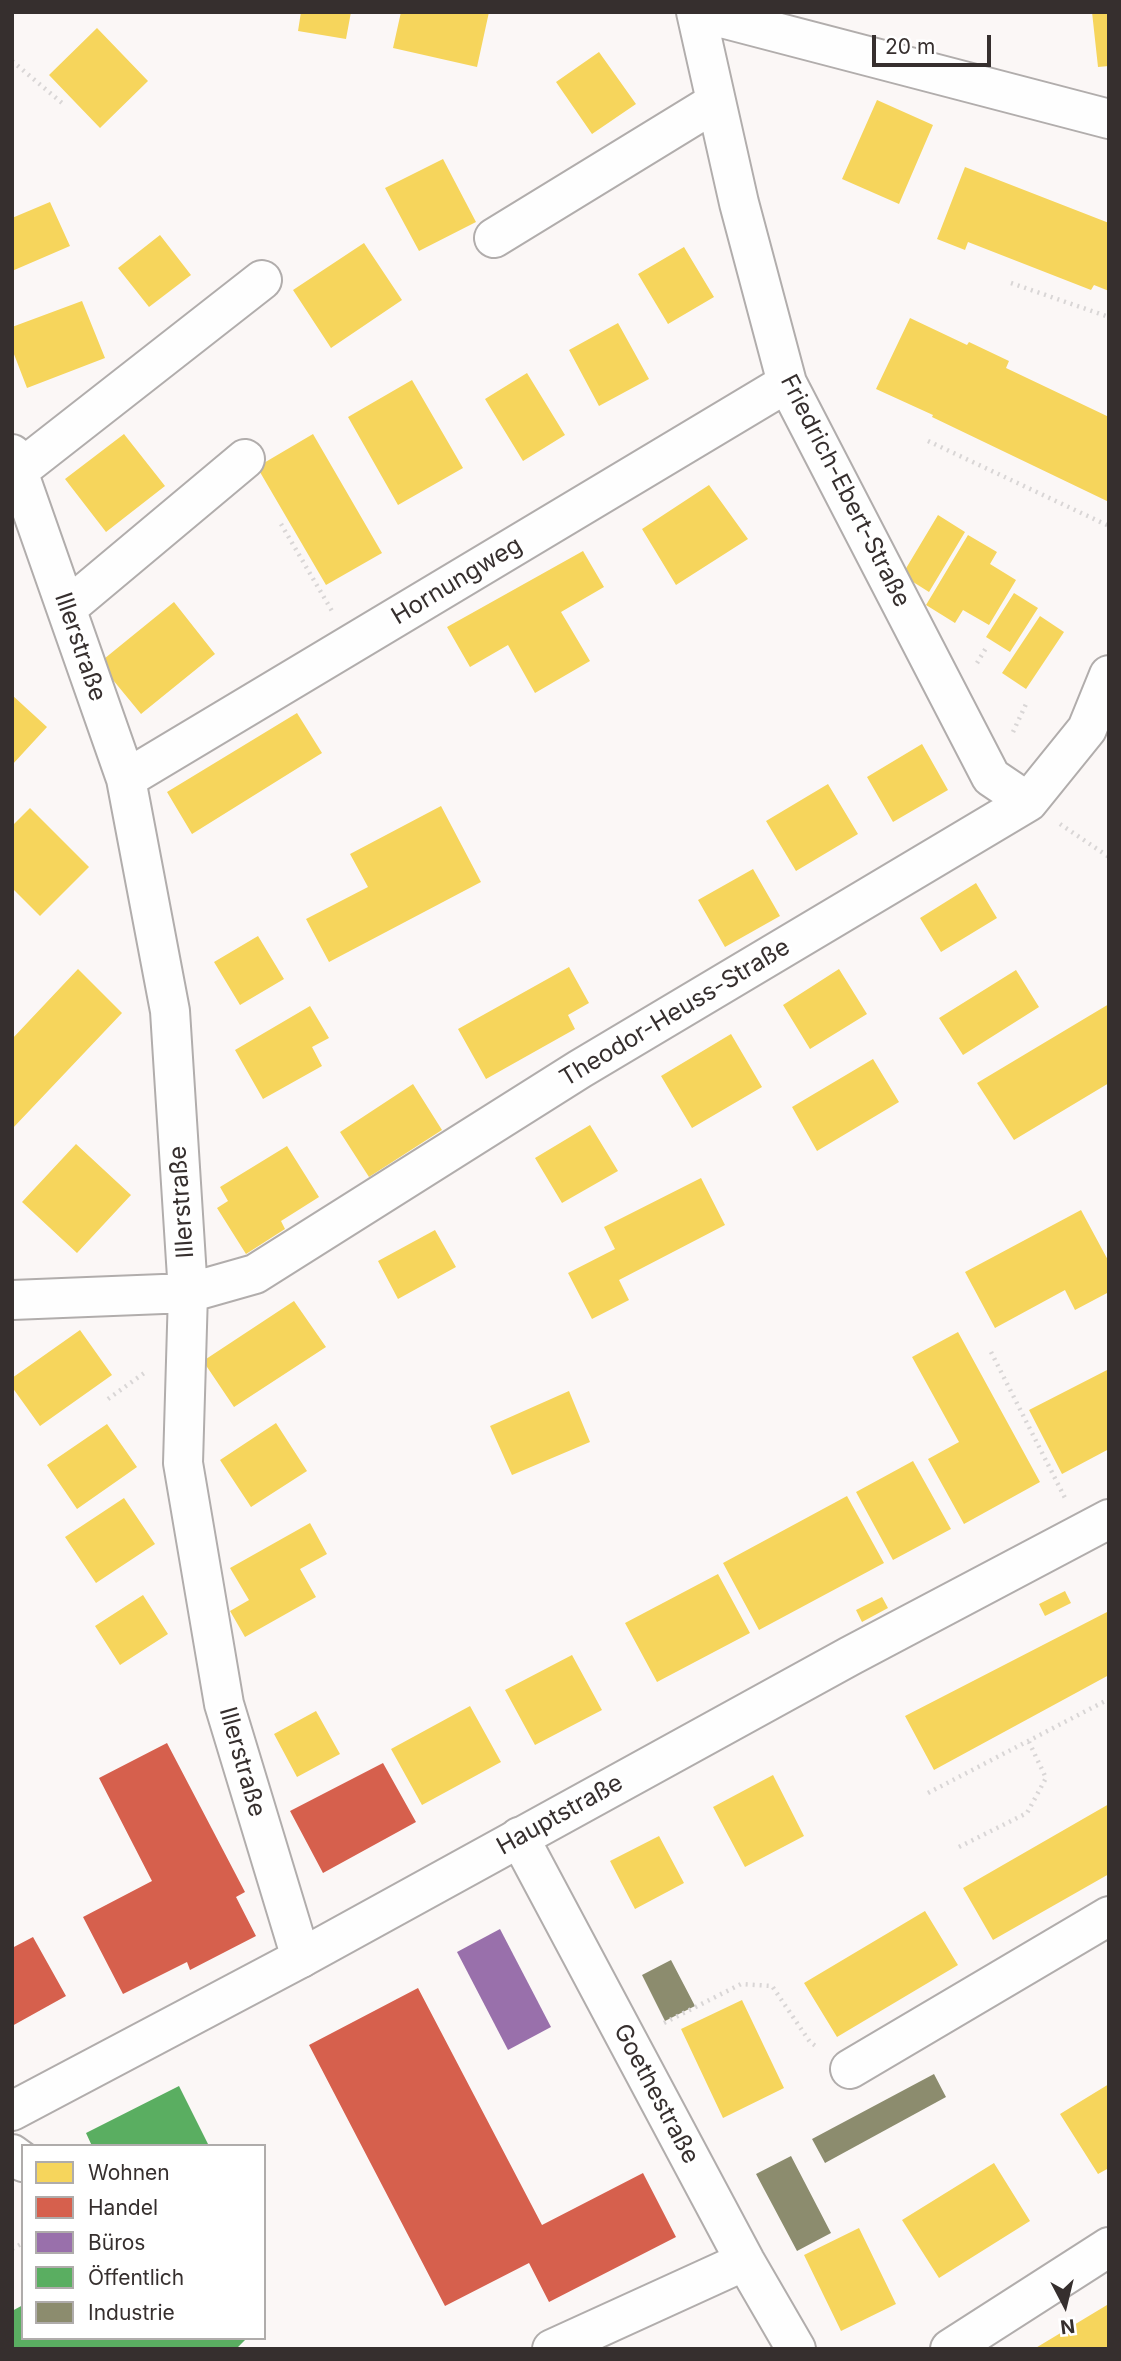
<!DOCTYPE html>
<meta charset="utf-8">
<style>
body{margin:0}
#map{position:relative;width:1121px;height:2361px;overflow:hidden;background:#fbf7f6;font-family:Inter,sans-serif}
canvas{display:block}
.frame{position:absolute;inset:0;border:14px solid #362f2e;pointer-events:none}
.legend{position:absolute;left:21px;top:2144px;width:245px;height:196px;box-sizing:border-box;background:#fff;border:2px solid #afacab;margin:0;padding:9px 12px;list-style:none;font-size:21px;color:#362f2e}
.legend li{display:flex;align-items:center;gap:14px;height:35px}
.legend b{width:35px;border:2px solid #afacab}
.north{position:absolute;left:1030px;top:2270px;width:70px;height:70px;-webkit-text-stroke:5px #fff;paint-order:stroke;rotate:173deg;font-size:19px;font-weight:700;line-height:28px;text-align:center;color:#362f2e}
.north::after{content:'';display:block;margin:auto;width:24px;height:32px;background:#362f2e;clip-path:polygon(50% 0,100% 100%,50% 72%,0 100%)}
.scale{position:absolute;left:872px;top:35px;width:119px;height:32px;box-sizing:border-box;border:4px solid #362f2e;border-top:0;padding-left:9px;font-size:21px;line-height:24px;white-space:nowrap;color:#362f2e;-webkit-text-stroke:5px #fff;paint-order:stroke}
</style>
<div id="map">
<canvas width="1121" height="2361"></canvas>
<div class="frame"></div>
<ul class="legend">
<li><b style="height:19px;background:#f6d55c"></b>Wohnen</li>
<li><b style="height:19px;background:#d6604d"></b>Handel</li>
<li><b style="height:19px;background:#9970ab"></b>Büros</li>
<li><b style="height:19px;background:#5aae61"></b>Öffentlich</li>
<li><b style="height:19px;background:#8c8c6e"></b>Industrie</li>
</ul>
<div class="north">N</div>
<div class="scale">20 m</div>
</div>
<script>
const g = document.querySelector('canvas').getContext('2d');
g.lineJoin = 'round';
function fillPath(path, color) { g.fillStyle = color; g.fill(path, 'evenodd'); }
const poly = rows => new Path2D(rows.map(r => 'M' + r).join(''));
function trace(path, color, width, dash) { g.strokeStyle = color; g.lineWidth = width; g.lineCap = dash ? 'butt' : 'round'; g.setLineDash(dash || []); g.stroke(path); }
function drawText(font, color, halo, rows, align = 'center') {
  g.font = font + ' Inter,sans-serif'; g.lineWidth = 7; g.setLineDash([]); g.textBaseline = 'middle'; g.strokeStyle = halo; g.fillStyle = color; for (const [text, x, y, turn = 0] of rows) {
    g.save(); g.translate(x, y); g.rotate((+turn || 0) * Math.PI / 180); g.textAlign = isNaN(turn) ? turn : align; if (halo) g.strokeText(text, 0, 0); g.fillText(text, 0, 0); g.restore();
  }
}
const homes = poly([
 [301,12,351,12,346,39,298,31],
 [401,12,489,12,477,67,393,48],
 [1092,12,1109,12,1109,66,1098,67],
 [97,28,148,81,100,128,49,75],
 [599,52,636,104,592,134,556,82],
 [877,100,933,125,899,204,842,179],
 [443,159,476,222,419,251,385,188],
 [965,167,1109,223,1109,291,1094,285,1091,290,968,242,965,250,937,239],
 [50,202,70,246,12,271,12,218],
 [160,235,191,275,149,307,118,268],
 [364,243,402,300,331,348,293,290],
 [684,247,714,297,668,324,638,274],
 [82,301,105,358,27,388,12,349,12,327],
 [910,318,967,345,969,342,1009,361,1006,368,1109,417,1109,502,932,417,933,415,876,389],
 [618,323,649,379,599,406,569,350],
 [527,373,565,435,523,461,485,399],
 [412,380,463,468,398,505,348,417],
 [124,434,165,486,106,532,65,479],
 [313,434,382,553,326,585,257,467],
 [709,485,748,539,676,585,642,529],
 [938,515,965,532,929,592,902,575],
 [968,535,997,552,990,564,1016,580,989,625,963,610,955,623,926,605],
 [583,551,604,587,561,612,590,661,535,693,508,645,470,667,447,627],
 [1014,593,1038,608,1010,652,986,637],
 [174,602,215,654,141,714,99,663],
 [1040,616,1064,632,1026,689,1002,673],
 [12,695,47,727,12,765],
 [297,713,322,753,192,834,167,792],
 [922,744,948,790,893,822,867,777],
 [828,784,858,834,796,871,766,821],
 [441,806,481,882,329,962,306,919,368,887,350,854],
 [30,808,89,867,40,916,12,888,12,826],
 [753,869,780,916,725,947,698,900],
 [976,883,997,918,941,952,920,918],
 [258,936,284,979,240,1005,214,962],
 [569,967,589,1003,568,1015,575,1029,486,1079,458,1029],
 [78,969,122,1013,12,1129,12,1039],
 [839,969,867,1014,810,1049,783,1005],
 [1016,970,1039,1007,963,1055,939,1018],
 [1109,1004,1109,1083,1014,1140,977,1083],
 [310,1006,329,1038,312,1047,322,1066,263,1099,235,1050],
 [731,1034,762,1087,692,1128,661,1076],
 [873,1059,899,1102,817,1151,792,1107],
 [413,1084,442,1130,369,1177,340,1132],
 [590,1125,618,1171,562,1203,535,1158],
 [76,1144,131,1195,77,1253,22,1202],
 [287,1146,319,1197,281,1221,285,1229,246,1254,217,1208,228,1201,220,1187],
 [701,1178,725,1225,619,1280,629,1300,592,1319,568,1273,615,1249,604,1227],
 [1081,1210,1109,1262,1109,1292,1075,1310,1065,1290,995,1328,965,1272],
 [435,1230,456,1267,398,1299,378,1261],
 [294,1301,326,1347,234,1407,203,1361],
 [80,1330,112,1375,40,1426,12,1387,12,1378],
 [958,1332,1040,1482,964,1524,928,1459,959,1442,912,1357],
 [1109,1369,1109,1449,1062,1474,1029,1410],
 [569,1391,590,1442,512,1475,490,1426],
 [276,1423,307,1471,251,1507,220,1460],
 [107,1424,137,1467,77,1509,47,1465],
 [913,1461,951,1529,893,1560,856,1492],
 [847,1496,884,1563,759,1630,723,1563],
 [124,1498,155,1544,96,1583,65,1537],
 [310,1523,327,1554,300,1569,316,1597,245,1637,230,1611,249,1600,230,1568],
 [718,1574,750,1633,657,1682,625,1623],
 [1065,1591,1071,1603,1045,1616,1039,1604],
 [143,1595,168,1634,120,1665,95,1626],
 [882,1597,888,1608,862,1622,856,1610],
 [1109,1611,1109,1675,934,1770,905,1716],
 [572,1655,602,1710,535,1745,505,1690],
 [470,1706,501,1762,422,1805,391,1749],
 [316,1711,340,1754,297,1777,274,1734],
 [773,1775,804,1836,745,1867,713,1807],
 [1109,1804,1109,1874,993,1940,963,1888],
 [659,1836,684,1883,635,1909,610,1861],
 [925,1911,958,1965,837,2037,804,1983],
 [742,2000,784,2088,723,2118,681,2029],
 [1109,2084,1109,2168,1098,2174,1060,2114],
 [994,2163,1030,2221,939,2278,902,2220],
 [859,2228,896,2304,841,2331,804,2255],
 [1107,2305,1109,2349,1034,2349]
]);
const shops = poly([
 [167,1743,245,1892,236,1897,256,1936,190,1970,187,1962,123,1994,83,1917,152,1881,99,1778],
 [383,1763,416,1822,323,1873,290,1811],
 [33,1937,66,1996,12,2026,12,1948],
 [418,1988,542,2225,643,2173,676,2237,549,2302,529,2263,445,2306,309,2045]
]);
const offices = poly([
 [500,1929,551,2027,508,2050,457,1952]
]);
const public = poly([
 [179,2086,209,2146,92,2146,86,2133],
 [23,2305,23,2338,247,2338,236,2349,12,2349,12,2311]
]);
const industry = poly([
 [671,1960,695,2006,665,2021,642,1975],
 [934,2074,946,2097,825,2163,812,2139],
 [791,2156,831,2233,797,2251,756,2174]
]);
const path = poly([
 [12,61,62,103],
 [1011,283,1109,317],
 [928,441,1109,526],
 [281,524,332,611],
 [977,663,986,648],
 [1013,732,1027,702],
 [1060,824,1109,857],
 [991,1352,1065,1498],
 [108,1399,147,1371],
 [928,1793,1109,1699],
 [959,1847,1027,1813,1046,1778,1029,1742],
 [664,2023,741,1984,772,1986,810,2042,817,2047],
 [12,2249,23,2243]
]);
const minor = poly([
 [696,12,739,203,787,383,991,777,1028,802],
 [699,12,1109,119],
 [494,238,716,102],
 [12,454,126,779,170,1011,188,1293,183,1463,224,1704,301,1958],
 [18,471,262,280],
 [67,608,245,459],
 [126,779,787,383],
 [12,1300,188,1293,255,1274,580,1069,1028,802,1087,729,1109,675],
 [519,1837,745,2261,796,2349],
 [850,2069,1109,1916],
 [12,2154,23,2162],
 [552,2349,745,2261],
 [950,2349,1109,2247]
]);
const major = poly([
 [12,2111,301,1958,850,1656,1109,1519]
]);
const streetNames = [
 ["Friedrich-Ebert-Straße",845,491,63],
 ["Hornungweg",457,581,-31],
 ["Illerstraße",80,647,71],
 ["Theodor-Heuss-Straße",675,1013,-31],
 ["Illerstraße",182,1202,-94],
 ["Illerstraße",242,1762,74],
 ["Hauptstraße",560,1815,-29],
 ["Goethestraße",656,2094,62]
];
fillPath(homes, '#f6d55c');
fillPath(shops, '#d6604d');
fillPath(offices, '#9970ab');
fillPath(public, '#5aae61');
fillPath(industry, '#8c8c6e');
trace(minor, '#b1adac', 42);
trace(major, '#b1adac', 42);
trace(path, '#d9d6d6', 4.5, [2, 5]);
trace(minor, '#fefefe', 38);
trace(major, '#fefefe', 38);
drawText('24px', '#362f2e', '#fff', streetNames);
</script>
